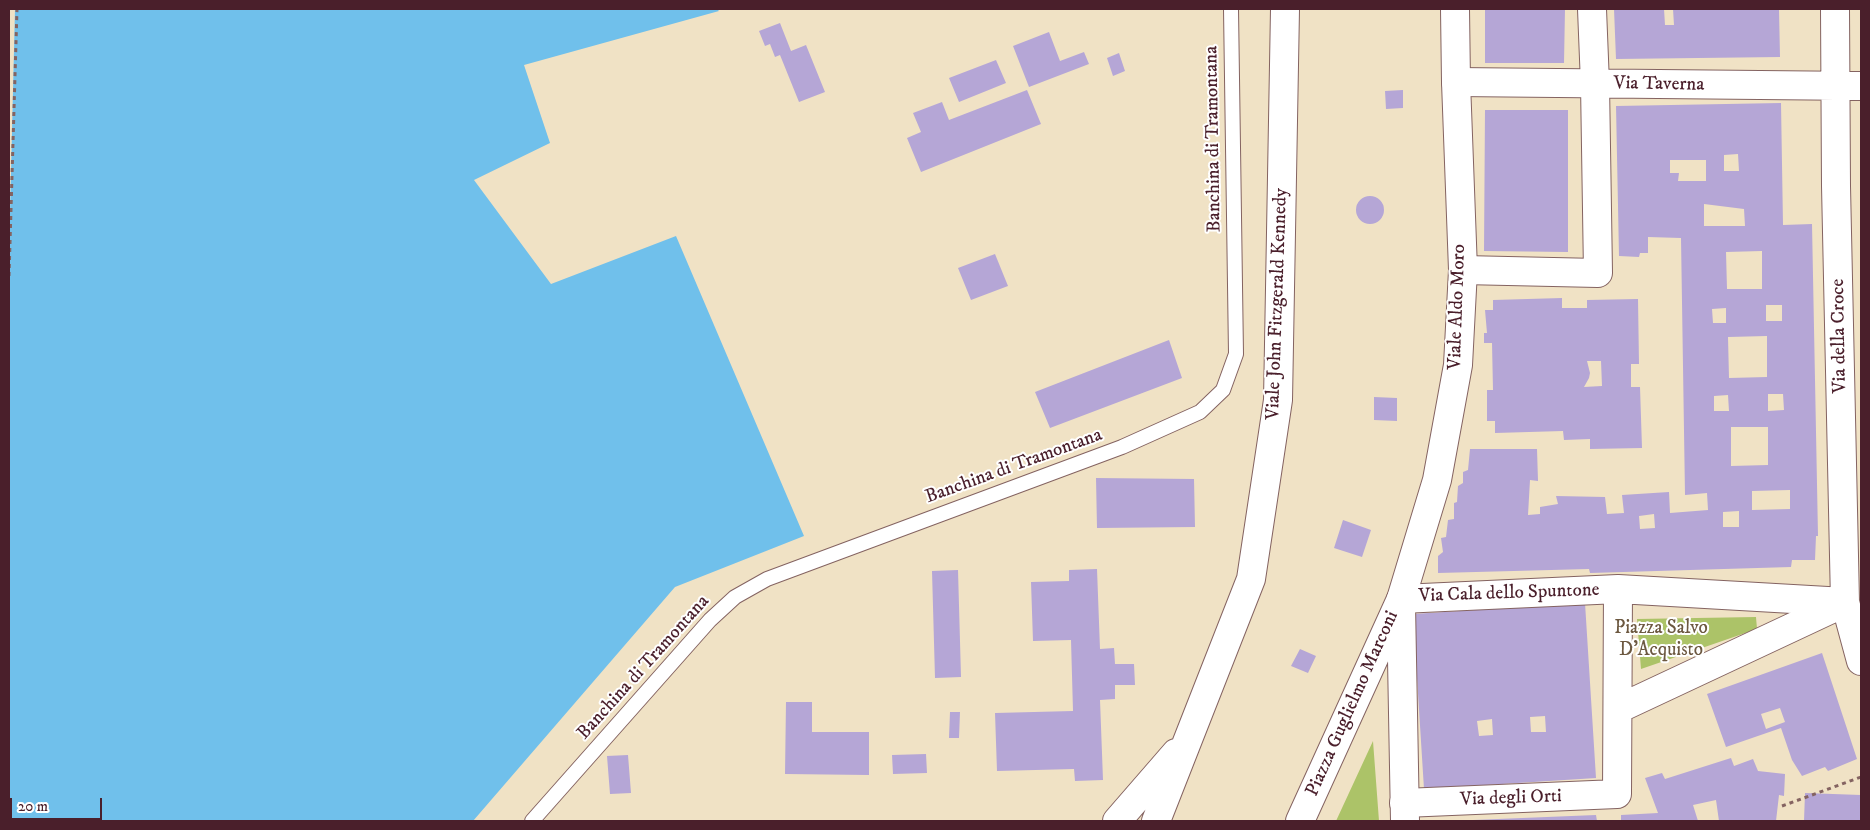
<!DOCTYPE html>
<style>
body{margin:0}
#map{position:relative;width:1870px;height:830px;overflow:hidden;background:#f0e2c5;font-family:"IM FELL DW Pica",serif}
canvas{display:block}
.frame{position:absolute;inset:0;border:10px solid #4a1f2b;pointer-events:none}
.scale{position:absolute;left:10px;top:798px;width:92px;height:22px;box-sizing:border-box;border:2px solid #4a1f2b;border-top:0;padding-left:6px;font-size:15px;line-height:18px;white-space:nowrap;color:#4a1f2b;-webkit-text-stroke:4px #fff;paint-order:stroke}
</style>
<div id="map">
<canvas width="1870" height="830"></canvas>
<div class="frame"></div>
<div class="scale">20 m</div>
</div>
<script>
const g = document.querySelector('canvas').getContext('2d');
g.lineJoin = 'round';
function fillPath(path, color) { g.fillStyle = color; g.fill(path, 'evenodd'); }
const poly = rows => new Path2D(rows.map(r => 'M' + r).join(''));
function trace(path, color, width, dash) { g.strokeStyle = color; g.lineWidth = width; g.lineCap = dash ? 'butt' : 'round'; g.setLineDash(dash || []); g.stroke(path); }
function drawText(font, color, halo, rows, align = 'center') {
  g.font = font + ' "IM FELL DW Pica",serif'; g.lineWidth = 4; g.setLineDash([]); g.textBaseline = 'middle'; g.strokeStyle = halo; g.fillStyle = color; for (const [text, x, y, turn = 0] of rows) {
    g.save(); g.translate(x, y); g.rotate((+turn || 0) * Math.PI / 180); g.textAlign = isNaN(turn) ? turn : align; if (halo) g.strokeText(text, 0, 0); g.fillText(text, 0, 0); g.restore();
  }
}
const green = poly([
 [1756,617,1757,629,1641,669,1637,619],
 [1373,741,1379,821,1336,821]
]);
const water = poly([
 [15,9,717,9,719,11,524,65,550,143,474,180,551,284,676,236,804,536,675,587,473,821,9,821,9,254]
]);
const building = poly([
 [1485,9,1565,9,1564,63,1485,63],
 [1614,9,1664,9,1665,25,1674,25,1673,9,1779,9,1780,57,1616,59],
 [780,23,791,51,806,45,825,92,799,102,780,55,775,57,770,44,765,46,759,31],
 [1049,32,1060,61,1084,52,1089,64,1029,87,1013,46],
 [1119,53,1125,71,1113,76,1107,58],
 [996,60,1006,83,959,102,949,78],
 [1027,90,1041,124,921,172,907,138,921,132,913,113,942,102,949,120],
 [1403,90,1403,108,1386,109,1385,91],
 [1781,103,1783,225,1812,224,1818,536,1816,536,1815,560,1792,560,1791,567,1590,573,1589,569,1438,573,1438,556,1443,552,1441,538,1446,537,1448,520,1454,519,1454,503,1457,502,1458,486,1463,483,1463,472,1468,470,1470,449,1537,449,1538,481,1530,480,1528,515,1540,514,1540,507,1558,504,1556,496,1605,497,1607,514,1624,513,1622,495,1669,492,1670,513,1708,510,1707,493,1685,495,1681,238,1648,237,1648,253,1640,253,1639,257,1619,256,1616,106],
 [1738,154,1739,171,1724,171,1724,155],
 [1670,160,1706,160,1706,181,1678,181,1679,173,1670,173],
 [1704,204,1744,209,1745,226,1704,226],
 [1762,251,1762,289,1727,289,1726,252],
 [1766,305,1782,305,1782,321,1766,321],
 [1726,308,1726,323,1713,323,1712,309],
 [1767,336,1767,377,1729,378,1728,337],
 [1768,394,1783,394,1784,410,1768,411],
 [1728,395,1729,411,1714,411,1714,396],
 [1731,427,1768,427,1768,465,1731,466],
 [1790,490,1790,509,1752,510,1752,491],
 [1739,511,1739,527,1723,527,1723,512],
 [1654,514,1655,528,1640,529,1639,516],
 [1485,110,1568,110,1568,252,1484,251],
 '1356 210a14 14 0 1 1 28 0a14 14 0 1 1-28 0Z',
 [995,254,1008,286,971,300,958,268],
 [1562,298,1562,308,1587,308,1587,300,1638,299,1639,364,1631,364,1631,387,1640,387,1642,448,1590,449,1590,439,1564,440,1563,431,1495,433,1495,421,1487,421,1487,390,1493,390,1492,343,1484,343,1484,333,1487,333,1485,310,1493,310,1493,300],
 [1587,361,1601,361,1602,386,1584,387,1589,378,1590,373],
 [1169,340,1182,378,1050,428,1035,392],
 [1374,397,1397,398,1397,421,1374,420],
 [1096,478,1194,479,1195,527,1097,528],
 [1343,520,1371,530,1362,557,1334,548],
 [1097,569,1100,649,1114,648,1115,664,1134,664,1135,685,1115,685,1115,699,1100,700,1103,780,1075,781,1074,769,997,771,995,713,1073,711,1071,640,1033,641,1031,582,1069,581,1069,570],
 [958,570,961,677,935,678,932,571],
 [1585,603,1596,778,1424,789,1413,614],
 [1545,716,1546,732,1531,732,1530,717],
 [1492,719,1493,735,1479,736,1477,721],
 [1300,649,1316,656,1308,673,1291,666],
 [1822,653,1857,759,1828,771,1825,767,1802,776,1792,760,1781,728,1726,747,1707,694],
 [1780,708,1785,722,1766,729,1761,714],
 [786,702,812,702,812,732,869,732,869,775,785,774],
 [950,712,960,712,959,738,949,738],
 [926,754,927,773,893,774,892,755],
 [628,755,631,793,610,794,607,756],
 [1731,758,1734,766,1753,759,1758,771,1785,774,1784,796,1779,795,1776,821,1719,821,1716,800,1693,805,1698,821,1621,821,1621,815,1658,813,1645,778,1662,773,1665,779],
 [1805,793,1861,795,1861,821,1804,821],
 [1596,815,1597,821,1473,821,1473,820]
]);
const path = poly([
 [9,276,17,9],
 [1782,806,1861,777]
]);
const lane = poly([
 [532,821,710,620,735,597,767,579,1122,447,1200,412,1223,390,1236,354,1231,9]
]);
const street = poly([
 [1835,9,1836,186,1845,602,1861,661],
 [1456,82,1861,86],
 [1463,270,1598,273,1595,84,1592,9],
 [1401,599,1618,589,1845,602],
 [1618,709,1842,604],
 [1404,803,1617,794,1618,589]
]);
const secondary = poly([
 [1401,605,1405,821],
 [1117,821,1176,753],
 [1156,821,1251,579,1278,400,1285,9],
 [1300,821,1401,599,1437,480,1458,365,1463,270,1456,82,1455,9]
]);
const streetNames = [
 ["Via Taverna",1659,85,1],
 ["Banchina di Tramontana",1214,139,-91],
 ["Viale John Fitzgerald Kennedy",1278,304,-88],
 ["Viale Aldo Moro",1458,307,-88],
 ["Via della Croce",1840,336,-91],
 ["Banchina di Tramontana",1014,467,-20],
 ["Via Cala dello Spuntone",1509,594,-2],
 ["Banchina di Tramontana",644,668,-48],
 ["Piazza Guglielmo Marconi",1353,704,-66],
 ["Via degli Orti",1511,799,-2]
];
const parkNames = [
 ["Piazza Salvo",1661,629],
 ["D'Acquisto",1661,651]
];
fillPath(green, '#acc368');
fillPath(water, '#70c0eb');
fillPath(building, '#b5a6d6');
trace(lane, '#846361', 16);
trace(street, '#846361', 30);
trace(secondary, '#846361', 30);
trace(path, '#846361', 3, [4, 4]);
trace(lane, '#fff', 14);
trace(street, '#fff', 28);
trace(secondary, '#fff', 28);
drawText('19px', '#4a1f2b', '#fff', streetNames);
drawText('19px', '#6c5840', '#fff', parkNames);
</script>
